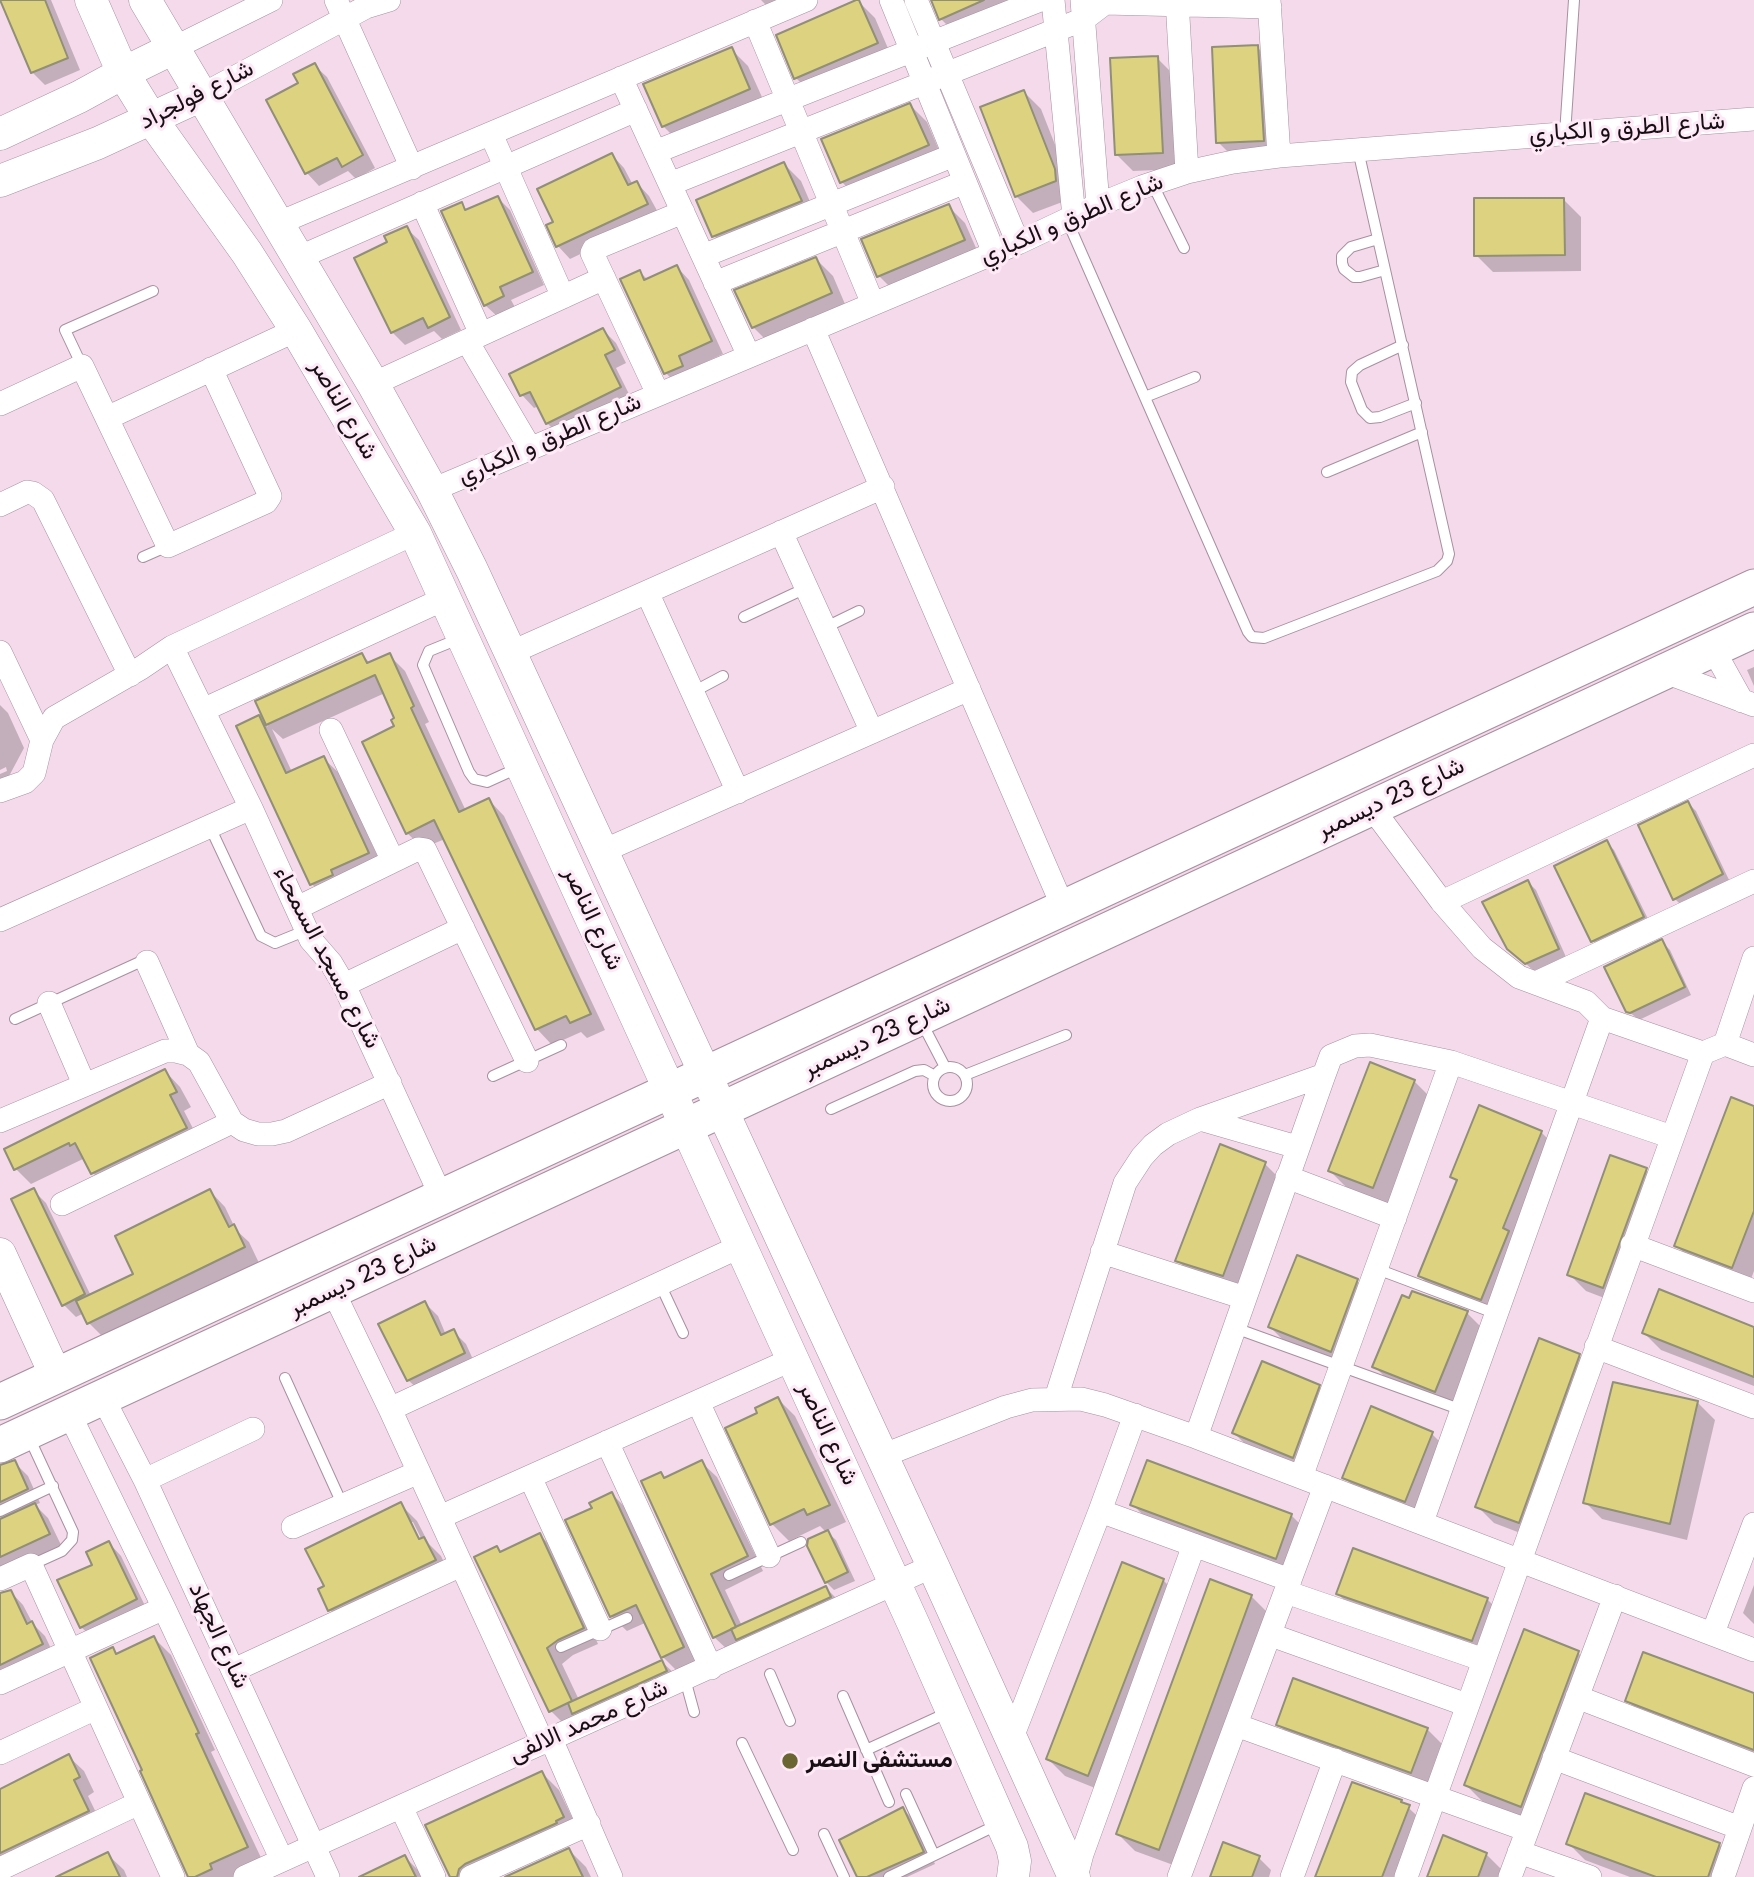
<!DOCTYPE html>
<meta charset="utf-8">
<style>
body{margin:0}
canvas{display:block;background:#f4daeb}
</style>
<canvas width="1754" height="1877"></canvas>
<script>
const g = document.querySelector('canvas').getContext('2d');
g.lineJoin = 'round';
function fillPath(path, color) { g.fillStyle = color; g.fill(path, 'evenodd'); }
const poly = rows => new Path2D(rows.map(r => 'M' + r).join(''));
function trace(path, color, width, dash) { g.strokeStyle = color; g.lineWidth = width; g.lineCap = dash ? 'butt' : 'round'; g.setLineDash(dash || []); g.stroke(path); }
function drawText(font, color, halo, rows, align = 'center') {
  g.font = font + ' Poppins,Vazirmatn,sans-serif'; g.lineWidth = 6; g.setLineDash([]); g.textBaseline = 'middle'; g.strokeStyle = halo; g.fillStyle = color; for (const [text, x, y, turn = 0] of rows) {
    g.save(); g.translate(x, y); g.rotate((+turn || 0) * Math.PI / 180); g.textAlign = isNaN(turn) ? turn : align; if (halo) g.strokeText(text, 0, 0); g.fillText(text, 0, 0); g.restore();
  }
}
const shadow = poly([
 [2,0,51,0,80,70,45,85,32,72],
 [761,0,799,0,772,11],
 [930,0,1033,0,958,36,941,19],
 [858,1,875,18,893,60,813,95,796,78,778,36],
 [1257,47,1274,64,1280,157,1235,159,1218,142],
 [731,49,748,66,766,106,680,143,663,126],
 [1157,58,1174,75,1179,169,1133,171,1116,154],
 [314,65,327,77,375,168,356,179,348,171,319,186,307,173,268,101,300,84],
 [1024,92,1041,109,1072,188,1073,198,1033,213,1016,196],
 [910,105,927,122,944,162,858,199,842,182,823,140],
 [612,155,624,168,633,185,637,183,649,196,660,216,570,259,558,246,549,226,555,223],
 [784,164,801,181,817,218,731,253,714,236],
 [498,198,510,210,544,285,511,300,516,309,498,317,485,305,461,204,468,211],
 [1564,200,1581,217,1581,271,1493,272,1476,255],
 [948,206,965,223,980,257,896,293,879,276,863,240],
 [406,228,419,240,461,330,442,339,434,331,405,345,392,332,389,243],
 [816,259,833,276,848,311,770,344,753,327],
 [677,267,689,280,723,354,690,369,678,386,666,373,640,272,648,280],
 [603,330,616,343,626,363,616,368,632,400,560,436,547,423,539,406,534,408,522,395],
 [362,655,371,664,389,655,405,671,429,722,425,724,466,811,489,800,504,816,605,1030,587,1038,581,1032,552,1045,537,1029,445,839,423,848,407,833,397,719,385,693,283,739,272,729,292,772,323,758,339,773,383,868,327,900,312,884,238,727,258,717,268,727,257,702],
 [1754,667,1754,686,1747,670],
 [0,705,8,713,24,748,0,793,0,774,7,771,6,767,0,770],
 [1688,803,1696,811,1730,882,1683,907,1675,899,1641,826],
 [1606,842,1614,850,1651,925,1601,949,1593,941],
 [1528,882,1536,890,1566,957,1534,971,1508,948],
 [1662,942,1670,950,1691,995,1639,1020,1628,1011],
 [165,1071,180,1087,191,1107,184,1111,201,1144,108,1189,93,1173,85,1158,31,1184,16,1169],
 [1414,1081,1431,1098,1390,1204,1347,1188,1330,1171],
 [1754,1108,1754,1271,1749,1284,1693,1262,1676,1245],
 [1541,1132,1558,1149,1499,1316,1437,1293,1420,1276,1458,1183,1452,1177],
 [1221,1147,1265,1164,1282,1181,1240,1292,1194,1277,1177,1260],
 [1646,1170,1663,1187,1620,1304,1586,1291,1569,1274],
 [33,1190,46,1203,91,1296,135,1275,210,1191,225,1207,236,1230,249,1242,259,1263,104,1338,89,1323,84,1313,76,1317,64,1305],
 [1357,1281,1374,1298,1348,1368,1287,1344,1270,1327],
 [1410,1300,1467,1313,1484,1330,1452,1408,1391,1383,1374,1366],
 [425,1303,438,1316,446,1335,453,1331,466,1344,476,1366,421,1392,408,1380],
 [1754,1328,1754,1386,1661,1350,1644,1333],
 [1579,1355,1596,1372,1536,1539,1494,1523,1477,1506],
 [1319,1386,1336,1403,1310,1474,1251,1450,1234,1433],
 [778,1399,795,1416,846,1522,826,1531,836,1540,855,1581,834,1590,826,1582,827,1533,820,1526,789,1541,772,1524,760,1414],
 [1698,1403,1715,1420,1687,1540,1602,1519,1585,1502],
 [1372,1408,1432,1434,1449,1451,1422,1518,1361,1494,1344,1477],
 [14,1462,28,1476,40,1503,35,1505,48,1518,62,1547,0,1576,0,1467],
 [701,1462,717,1477,763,1571,725,1590,742,1626,826,1588,838,1600,730,1652,714,1637,661,1474,666,1479],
 [1148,1462,1292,1516,1309,1533,1293,1575,1149,1521,1132,1504],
 [612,1494,627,1509,699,1662,678,1672,663,1657,647,1622,627,1631,611,1616,594,1509],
 [400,1504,417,1521,429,1544,441,1556,451,1577,347,1627,330,1610,326,1587],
 [409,1522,413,1522,425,1546,422,1548],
 [540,1535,555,1550,598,1644,573,1655,562,1664,579,1700,662,1662,675,1674,566,1726,551,1711,496,1548,502,1553],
 [109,1543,121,1556,148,1612,94,1639,81,1627,94,1565],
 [1163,1580,1180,1597,1105,1792,1065,1776,1048,1759],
 [1754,1585,1754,1624,1743,1613],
 [10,1591,23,1605,33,1624,45,1636,55,1657,0,1685,0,1593],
 [1338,1594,1487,1599,1504,1616,1489,1657,1355,1611],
 [1251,1596,1268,1613,1176,1866,1135,1851,1118,1834],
 [1525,1632,1578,1653,1596,1670,1538,1823,1483,1802,1466,1785],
 [154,1638,171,1655,215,1750,211,1752,264,1864,235,1877,190,1877,145,1771,112,1649,118,1655],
 [1754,1695,1754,1759,1644,1717,1627,1700],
 [1278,1724,1427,1729,1444,1746,1428,1789,1295,1741],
 [68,1756,84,1771,94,1792,88,1796,103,1827,0,1861,0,1790],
 [542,1773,559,1790,580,1834,491,1877,452,1877],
 [1401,1801,1426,1824,1405,1877,1317,1877],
 [903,1809,915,1821,935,1864,907,1877,859,1877],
 [1568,1843,1719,1844,1736,1861,1730,1877,1630,1877,1585,1860],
 [569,1850,586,1867,591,1877,509,1877],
 [107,1854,124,1870,127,1877,60,1877],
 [1486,1854,1503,1871,1501,1877,1429,1877],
 [405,1857,418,1870,421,1877,363,1877],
 [1259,1858,1271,1870,1269,1877,1212,1877]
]);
const building = poly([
 [0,0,45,0,68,58,31,73,0,0],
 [856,0,859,0,878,43,794,79,776,35,856,0],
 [931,0,984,0,939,20,931,0],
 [1258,45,1264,141,1216,143,1212,47,1258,45],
 [732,47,750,89,662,127,643,84,732,47],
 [1158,56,1163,153,1115,155,1110,58,1158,56],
 [315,63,363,155,342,167,337,158,305,174,266,100,298,83,293,74,315,63],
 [1024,90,1055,169,1056,181,1015,197,980,107,1024,90],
 [910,103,929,145,840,183,821,139,910,103],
 [612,153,628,185,637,181,648,204,556,247,546,225,553,222,537,189,612,153],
 [784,162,802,201,712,237,696,200,784,162],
 [498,196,533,272,500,287,504,296,484,306,441,211,462,202,465,210,498,196],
 [1474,198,1564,198,1565,255,1474,256,1474,198],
 [949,204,965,240,877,277,861,239,949,204],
 [407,226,450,317,428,328,423,318,391,333,354,258,387,242,384,236,407,226],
 [816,257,832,293,752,328,734,290,816,257],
 [677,265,712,341,679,356,683,366,664,374,620,279,640,270,644,280,677,265],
 [603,328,615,350,605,355,621,387,546,424,530,392,520,396,509,374,603,328],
 [362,653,367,663,390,653,414,706,411,708,459,812,489,798,591,1014,570,1023,566,1016,535,1030,434,820,406,834,362,742,394,726,391,720,394,718,375,675,266,725,255,701,362,653],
 [259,715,286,773,324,756,369,853,331,870,333,875,310,885,236,726,259,715],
 [1688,801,1723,874,1673,900,1638,825,1688,801],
 [1607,840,1644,917,1591,942,1554,866,1607,840],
 [1528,880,1559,949,1525,964,1507,949,1482,902,1528,880],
 [1662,939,1685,987,1630,1013,1626,1012,1604,967,1662,939],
 [1370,1062,1415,1080,1373,1188,1328,1171,1370,1062],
 [165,1069,177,1092,170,1095,187,1128,91,1174,75,1143,70,1146,69,1143,14,1170,4,1149,165,1069],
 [1731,1097,1754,1106,1754,1211,1732,1268,1674,1246,1731,1097],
 [1479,1105,1542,1131,1503,1228,1509,1231,1481,1300,1418,1276,1457,1180,1450,1177,1479,1105],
 [1220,1144,1266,1162,1223,1276,1175,1261,1220,1144],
 [1610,1155,1647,1168,1603,1288,1567,1275,1610,1155],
 [34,1188,85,1294,62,1306,11,1199,34,1188],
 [210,1189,229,1227,234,1224,245,1247,87,1324,76,1301,133,1274,115,1236,210,1189],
 [1297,1255,1358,1279,1331,1352,1268,1327,1297,1255],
 [1659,1289,1754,1327,1754,1377,1642,1333,1659,1289],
 [1412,1291,1468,1311,1435,1392,1372,1367,1402,1295,1409,1298,1412,1291],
 [425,1301,441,1335,454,1329,465,1353,407,1381,378,1324,425,1301],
 [1539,1338,1580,1354,1519,1523,1475,1507,1539,1338],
 [1262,1361,1320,1385,1293,1458,1232,1433,1262,1361],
 [1613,1382,1698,1401,1670,1524,1583,1503,1613,1382],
 [778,1397,830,1505,807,1515,804,1509,770,1525,725,1428,757,1413,755,1408,778,1397],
 [1371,1406,1433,1432,1405,1502,1342,1478,1371,1406],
 [15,1460,28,1489,0,1502,0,1465,15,1460],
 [702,1460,748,1556,711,1574,736,1627,713,1638,641,1481,661,1472,664,1478,702,1460],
 [1147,1460,1292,1514,1276,1559,1130,1505,1147,1460],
 [612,1492,684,1647,661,1658,636,1605,610,1617,565,1520,592,1508,589,1503,612,1492],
 [401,1502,419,1539,424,1537,436,1560,328,1611,318,1589,324,1586,305,1549,401,1502],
 [35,1503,50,1534,0,1557,0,1519,35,1503],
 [828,1530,848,1572,825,1583,807,1546,808,1539,828,1530],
 [540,1533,584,1628,558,1640,547,1648,572,1701,549,1712,474,1557,497,1546,500,1552,540,1533],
 [109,1541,137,1599,80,1628,57,1580,92,1565,86,1552,109,1541],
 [1353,1548,1488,1598,1472,1641,1336,1594,1353,1548],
 [1122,1562,1164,1579,1088,1776,1046,1759,1122,1562],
 [1210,1579,1252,1595,1159,1850,1116,1834,1210,1579],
 [826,1586,831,1597,736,1640,731,1629,826,1586],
 [11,1590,27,1624,32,1621,43,1644,0,1665,0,1593,11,1590],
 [1524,1629,1579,1651,1521,1807,1464,1785,1524,1629],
 [154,1636,199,1733,196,1734,248,1847,210,1864,212,1869,195,1877,188,1877,140,1771,142,1770,90,1658,113,1647,116,1654,154,1636],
 [1643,1652,1754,1693,1754,1750,1625,1701,1643,1652],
 [662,1660,667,1671,572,1714,568,1703,662,1660],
 [1293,1678,1428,1728,1411,1773,1276,1725,1293,1678],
 [69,1754,80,1777,74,1780,89,1811,0,1853,0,1789,69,1754],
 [542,1771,564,1817,556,1821,557,1823,465,1864,459,1869,457,1877,450,1877,425,1825,542,1771],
 [1352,1782,1402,1800,1401,1802,1410,1805,1382,1877,1315,1877,1352,1782],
 [1585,1793,1720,1843,1708,1877,1656,1877,1566,1844,1585,1793],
 [903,1807,924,1852,867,1877,857,1877,839,1840,903,1807],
 [1443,1835,1487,1853,1478,1877,1427,1877,1443,1835],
 [1223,1842,1260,1856,1252,1877,1210,1877,1223,1842],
 [569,1848,583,1877,505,1877,569,1848],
 [108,1852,120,1877,56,1877,108,1852],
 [405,1855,416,1877,359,1877,405,1855]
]);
const lane = poly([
 [1565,134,1574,0],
 [1152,183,1184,248],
 [1067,220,1248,632,1252,637,1264,638,1437,571,1447,561,1449,554,1358,150],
 [1378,239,1351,247,1342,256,1342,263,1344,269,1354,277,1360,277,1385,270],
 [1403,345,1360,365,1352,372,1351,382,1362,410,1370,418,1380,417,1416,403],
 [82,366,65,330,153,291],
 [1145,397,1195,377],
 [1327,472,1422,432],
 [143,557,168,546],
 [744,617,806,588],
 [824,628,859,611],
 [461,638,429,651,423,665,469,772,474,779,487,782,518,768],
 [693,692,723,676],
 [210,827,261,936,275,943,307,930],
 [15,1019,142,961,147,962],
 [921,1021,945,1067],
 '933 1084a17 17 0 1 1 34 0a17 17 0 1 1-34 0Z',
 [965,1075,1066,1035],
 [493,1076,561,1045],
 [831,1109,915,1071,924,1070,935,1076],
 [1377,1269,1497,1314],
 [660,1284,683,1333],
 [1235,1328,1462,1410],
 [285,1378,343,1506],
 [28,1435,73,1532,72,1540,62,1551,31,1565],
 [0,1511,53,1486],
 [729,1575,801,1542],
 [561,1647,627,1618],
 [770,1674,790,1721],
 [685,1679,694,1712],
 [843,1696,889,1802],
 [742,1743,793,1850],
 [866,1750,949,1712],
 [906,1794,934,1855],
 [824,1834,844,1877],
 [889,1877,999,1824]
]);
const street = poly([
 [336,0,412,168],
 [891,0,994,253],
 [916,0,1018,243],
 [1053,0,1074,217],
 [1082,0,1098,205],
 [1100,0,1105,3,1270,7],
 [1177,0,1187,172],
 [1269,0,1279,156],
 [755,21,873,304],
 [174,48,271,0],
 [621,78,749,356],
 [202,95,366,7,389,0],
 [491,134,563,297],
 [655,152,1040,0],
 [670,184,1084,19,1105,3],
 [422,203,481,334],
 [279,223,806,0],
 [703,256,954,155],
 [300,257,636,110],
 [715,283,965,182],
 [813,329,1063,907],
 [467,341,530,448],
 [373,384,604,278],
 [658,394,592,253,594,249,683,212],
 [0,404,82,366,168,546,266,502,270,496,211,369],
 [107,418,296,330],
 [432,490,1018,243,1098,205,1142,187,1187,172,1233,162,1279,156,1754,119],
 [0,505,27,492,33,493,43,500,130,675],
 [781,532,872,732],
 [647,592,738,792],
 [172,647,251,808,311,940,331,963,344,985,441,1196],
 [1713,649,1742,701],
 [0,652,42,740],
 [510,653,883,487],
 [1665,672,1754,705],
 [203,710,446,598],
 [331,730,393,861],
 [0,791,25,782,34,773,42,740,54,718,141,668,172,647,415,533],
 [1372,808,1442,902,1482,948,1519,977,1586,1002,1602,1018,1703,1053,1725,1044,1754,1055],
 [603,851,969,689],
 [1442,902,1754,755],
 [297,908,418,849,425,850,527,1061],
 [0,920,251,808],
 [147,962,188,1054],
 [1536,983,1754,881],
 [344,985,463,928],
 [49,1003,84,1084],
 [1725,1044,1754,958],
 [1200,1119,1297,1147],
 [0,1121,165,1051,176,1051,188,1054,199,1062,232,1122,244,1130,258,1134,272,1134,286,1131,390,1083],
 [1287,1177,1395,1218],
 [62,1204,232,1122],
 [1632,1245,1754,1291],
 [1102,1252,1245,1298],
 [333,1291,390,1409,543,1743],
 [1596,1347,1754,1407],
 [103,1398,145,1480,328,1877],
 [1056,1398,1125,1183,1142,1157,1153,1145,1168,1134,1200,1119,1324,1075,1331,1056,1355,1046,1370,1045,1451,1062],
 [698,1402,769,1556],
 [390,1409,741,1246],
 [69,1413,164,1608,282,1860],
 [1196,1437,1324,1075],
 [607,1442,711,1668],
 [882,1456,1006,1407,1032,1400,1081,1399,1105,1405,1196,1437,1754,1650],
 [530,1477,600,1629],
 [1301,1477,1451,1062,1672,1137],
 [145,1480,253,1429],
 [1100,1511,1290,1580],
 [440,1517,793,1359],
 [1422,1522,1602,1018],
 [293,1527,419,1472],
 [0,1579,31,1565,173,1877],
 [1286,1592,1484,1660],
 [1713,1633,1754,1524],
 [1271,1635,1467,1705],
 [234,1670,461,1565],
 [0,1683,164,1608],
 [1577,1697,1754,1765],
 [1236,1725,1527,1830],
 [551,1739,611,1877],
 [1011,1740,1100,1511,1135,1415],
 [0,1753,96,1708],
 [1554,1758,1740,1828],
 [401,1807,434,1877],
 [1519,1852,1590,1877],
 [0,1869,139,1803],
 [245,1877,933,1566],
 [471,1877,589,1824],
 [1076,1877,1082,1854,1194,1545],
 [1179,1877,1325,1486],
 [1292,1877,1335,1760],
 [1406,1877,1703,1053],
 [1510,1877,1615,1596],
 [1723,1877,1754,1788]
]);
const secondary = poly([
 [91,0,123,73,152,120,247,253,296,330,415,533,913,1623,1012,1847,1015,1861,1013,1877],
 [145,0,373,384,432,490,472,570,933,1566,1074,1877],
 [0,134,79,97,123,73,174,48],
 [0,181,98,143,202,95],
 [0,1254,56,1376]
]);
const primary = poly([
 [0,1402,1754,587],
 [0,1445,1754,630]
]);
const markers = [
 [790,1761,9,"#6b6531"]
];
const streetNames = [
 ["شارع فولجراد",197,96,-27],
 ["شارع الطرق و الكباري",1627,129,-4],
 ["شارع الطرق و الكباري",1072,220,-23],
 ["شارع الناصر",343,410,60],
 ["شارع الطرق و الكباري",550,440,-23],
 ["شارع 23 ديسمبر",1391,799,-25],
 ["شارع الناصر",592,919,65],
 ["شارع مسجد السمحاء",326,958,62],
 ["شارع 23 ديسمبر",877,1038,-25],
 ["شارع 23 ديسمبر",363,1277,-25],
 ["شارع الناصر",827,1434,65],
 ["شارع الجهاد",218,1636,65],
 ["شارع محمد الالفى",589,1722,-24]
];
const poiNames = [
 ["مستشفى النصر",806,1761]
];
fillPath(shadow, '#0003');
fillPath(building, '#dcd27f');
trace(building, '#918f76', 2);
trace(lane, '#a890a0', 12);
trace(street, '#a890a0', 24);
trace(secondary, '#a890a0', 33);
trace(primary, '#a890a0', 37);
trace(lane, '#fff', 10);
trace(street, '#fff', 23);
trace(secondary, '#fff', 32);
trace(primary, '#fff', 35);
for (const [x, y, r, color] of markers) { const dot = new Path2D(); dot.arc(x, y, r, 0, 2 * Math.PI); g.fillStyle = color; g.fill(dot); trace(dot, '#fee9f7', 2.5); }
drawText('24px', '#170f14', '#fee9f7', streetNames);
drawText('bold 24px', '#170f14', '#fee9f7', poiNames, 'left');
</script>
